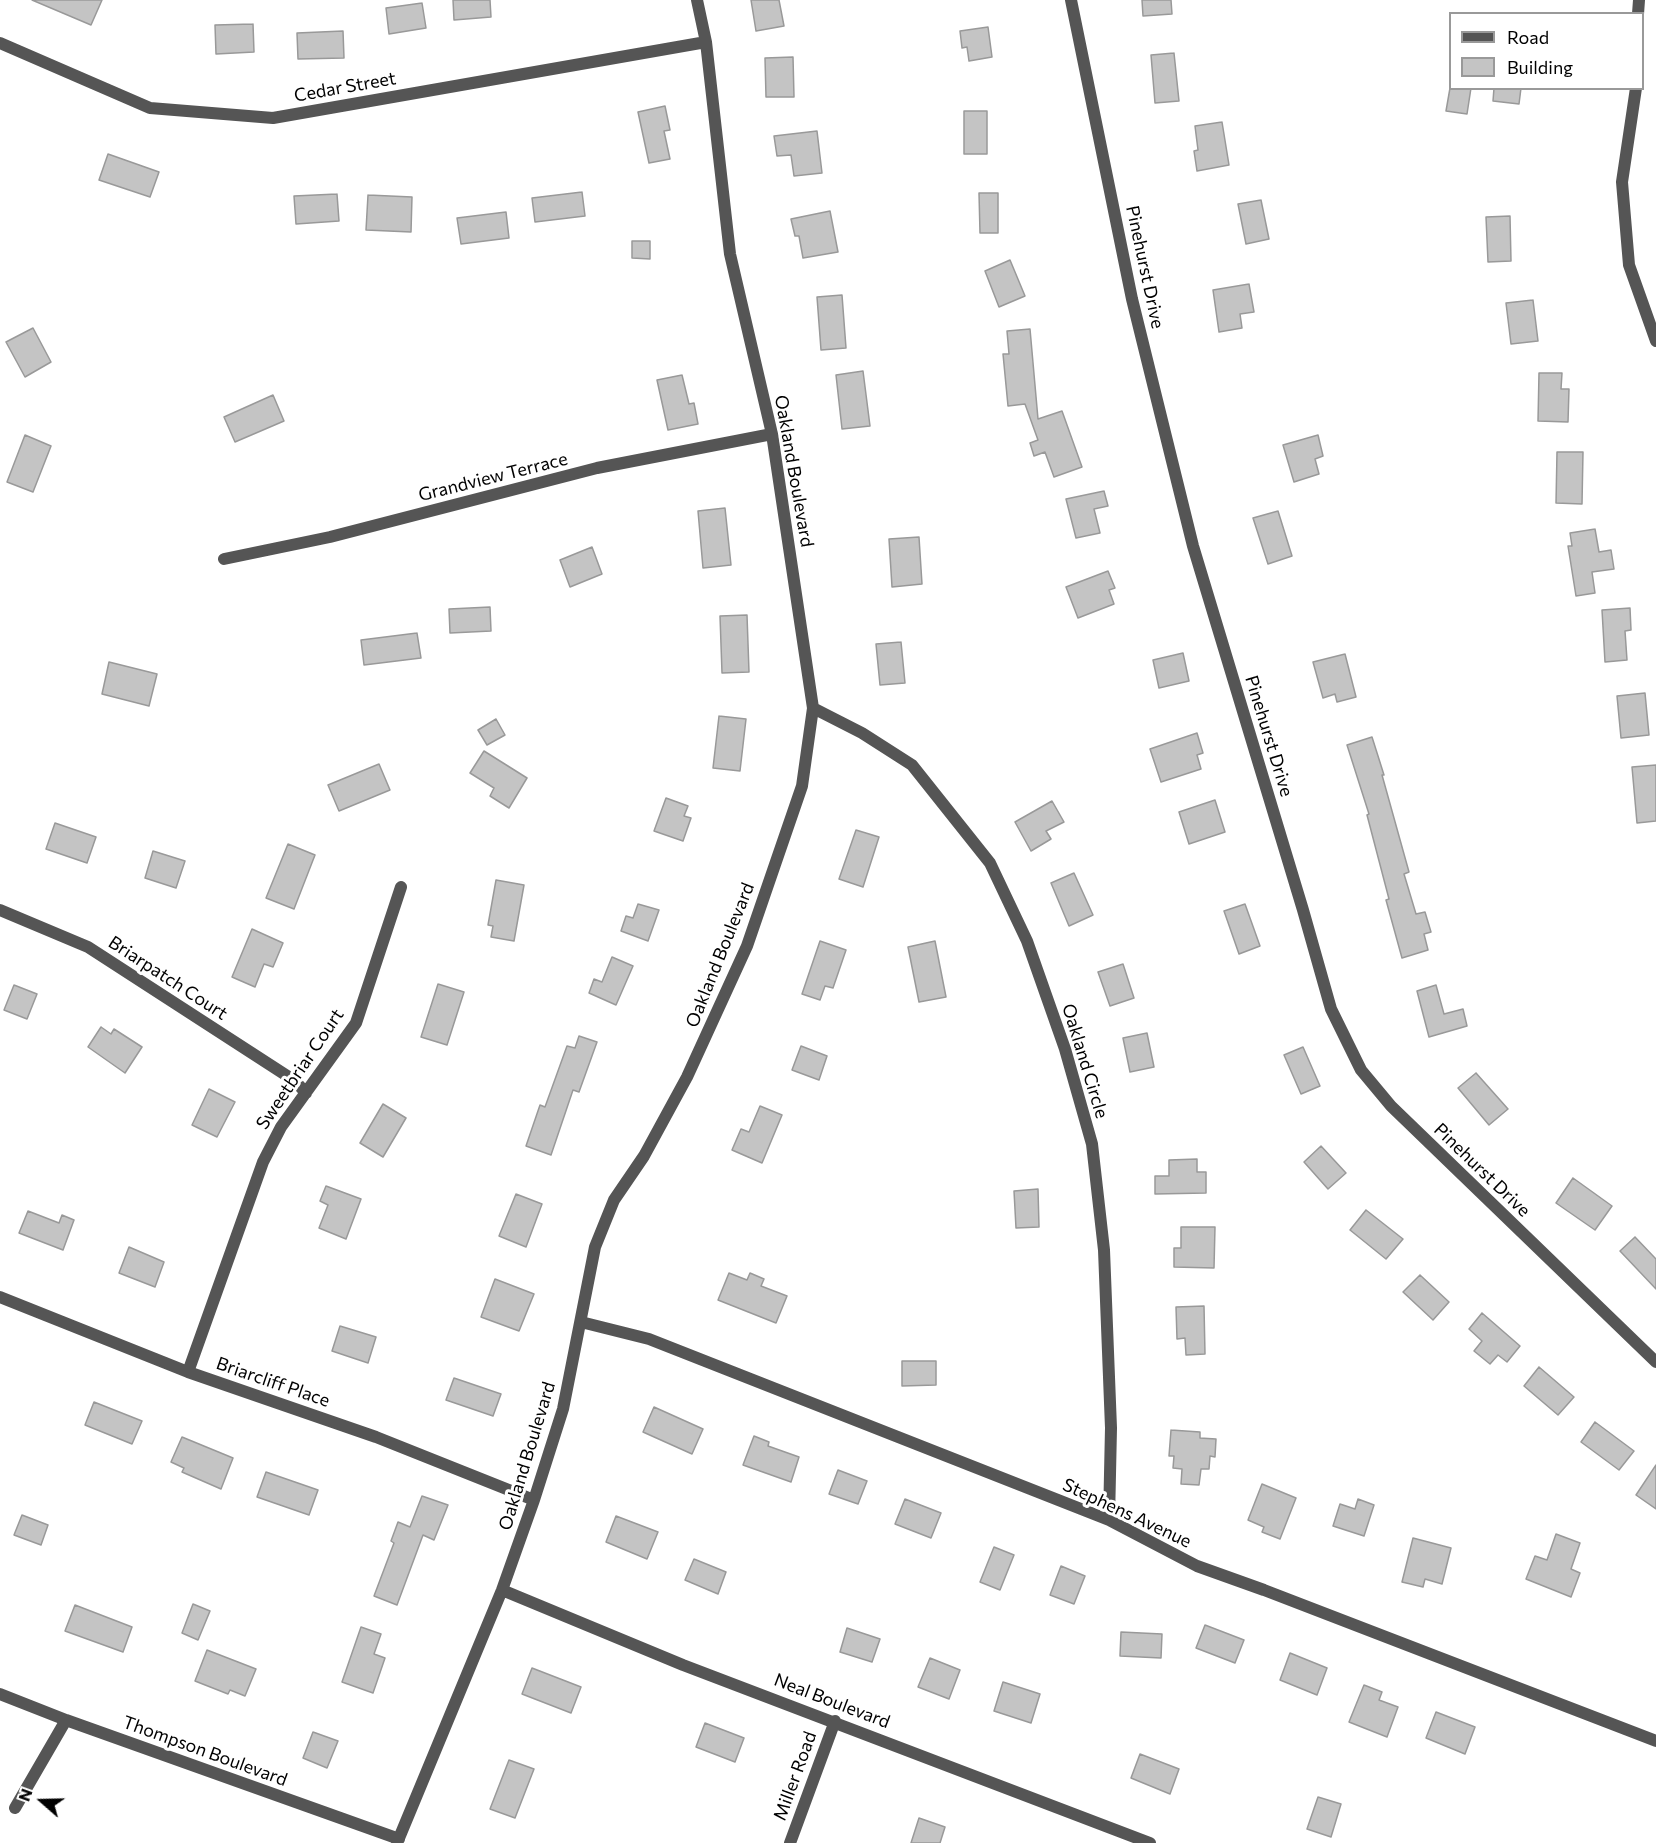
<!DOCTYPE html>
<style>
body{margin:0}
#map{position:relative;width:1656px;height:1843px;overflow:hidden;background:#fff;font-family:Commissioner,sans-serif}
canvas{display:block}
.legend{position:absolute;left:1449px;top:12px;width:195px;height:78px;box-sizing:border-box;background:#fff;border:2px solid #999;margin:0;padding:8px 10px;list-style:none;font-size:18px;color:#000}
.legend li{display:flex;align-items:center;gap:12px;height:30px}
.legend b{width:30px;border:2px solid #999}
.north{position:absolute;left:12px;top:1771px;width:60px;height:60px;-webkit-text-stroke:4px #fff;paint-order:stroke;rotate:290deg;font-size:16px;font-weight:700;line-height:24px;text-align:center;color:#000}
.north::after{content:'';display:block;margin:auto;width:21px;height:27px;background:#000;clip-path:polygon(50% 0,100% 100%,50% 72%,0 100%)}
</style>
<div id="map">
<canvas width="1656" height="1843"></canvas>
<ul class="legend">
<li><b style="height:8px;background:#555"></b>Road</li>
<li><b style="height:16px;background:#c4c4c4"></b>Building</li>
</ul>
<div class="north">N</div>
</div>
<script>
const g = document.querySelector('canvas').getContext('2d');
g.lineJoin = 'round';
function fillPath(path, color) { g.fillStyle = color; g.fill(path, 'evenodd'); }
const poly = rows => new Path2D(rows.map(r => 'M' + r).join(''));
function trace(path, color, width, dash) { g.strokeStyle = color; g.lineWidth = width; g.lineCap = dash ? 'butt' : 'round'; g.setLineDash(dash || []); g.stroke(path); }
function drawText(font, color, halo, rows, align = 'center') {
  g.font = font + ' Commissioner,sans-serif'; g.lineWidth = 6; g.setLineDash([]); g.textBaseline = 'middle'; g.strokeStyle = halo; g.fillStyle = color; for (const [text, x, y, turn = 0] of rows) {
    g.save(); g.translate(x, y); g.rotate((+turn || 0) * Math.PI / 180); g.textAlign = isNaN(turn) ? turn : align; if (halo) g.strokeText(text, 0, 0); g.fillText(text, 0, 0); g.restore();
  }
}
const building = poly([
 [32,0,102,0,91,25,32,0],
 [453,0,490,0,491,17,454,20,453,0],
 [751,0,779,0,784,26,756,31,751,0],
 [1142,0,1171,0,1172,14,1143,16,1142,0],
 [422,3,426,28,389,34,386,8,422,3],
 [253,24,254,52,216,54,215,25,253,24],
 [988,27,992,57,969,61,967,47,962,48,960,31,988,27],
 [343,31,344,58,298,59,297,33,343,31],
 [1174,53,1179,101,1155,103,1151,55,1174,53],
 [793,57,794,97,766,97,765,58,793,57],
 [1450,88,1471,88,1467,114,1446,111,1450,88],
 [1494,88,1521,88,1519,104,1493,101,1494,88],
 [665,106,670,130,664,131,670,159,649,163,638,112,665,106],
 [964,111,987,111,987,154,964,154,964,111],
 [1222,122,1229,165,1197,171,1194,151,1198,150,1195,126,1222,122],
 [817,131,822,173,794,176,791,155,777,156,774,136,817,131],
 [108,154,159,172,150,197,99,180,108,154],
 [582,192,585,216,535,222,532,198,582,192],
 [979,193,998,193,998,233,980,233,979,193],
 [337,194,339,221,296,224,294,196,337,194],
 [368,195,412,197,411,232,366,230,368,195],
 [1261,200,1269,239,1246,244,1238,204,1261,200],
 [830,211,838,252,803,258,799,236,795,236,791,219,830,211],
 [506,212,509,238,461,244,457,218,506,212],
 [1510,216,1511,261,1488,262,1486,217,1510,216],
 [632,241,650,241,650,259,632,258,632,241],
 [1010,260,1025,296,999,307,985,271,1010,260],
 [1249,284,1254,312,1240,314,1242,328,1219,332,1213,290,1249,284],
 [842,295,846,348,821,350,817,297,842,295],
 [1533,300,1538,341,1511,344,1506,303,1533,300],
 [33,328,51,362,25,377,6,342,33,328],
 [1030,329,1038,419,1062,411,1082,467,1054,477,1045,452,1034,456,1030,443,1038,440,1025,404,1008,406,1003,354,1009,354,1007,331,1030,329],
 [863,371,870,426,842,429,836,375,863,371],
 [1539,373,1562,373,1561,389,1569,389,1568,422,1538,421,1539,373],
 [682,375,689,404,694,403,698,424,668,430,657,380,682,375],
 [273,395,284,421,235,442,224,417,273,395],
 [25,435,51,446,33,492,7,482,25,435],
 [1318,435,1323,456,1315,459,1319,474,1294,482,1283,445,1318,435],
 [1557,452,1583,452,1582,504,1556,503,1557,452],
 [1104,491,1108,506,1094,509,1100,533,1076,538,1066,499,1104,491],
 [725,508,731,565,703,568,698,511,725,508],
 [1278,511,1292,556,1268,564,1253,518,1278,511],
 [1595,529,1599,552,1611,550,1614,569,1592,572,1595,593,1576,596,1568,546,1572,546,1570,533,1595,529],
 [919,537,922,584,892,587,889,539,919,537],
 [592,547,602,574,570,587,560,560,592,547],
 [1108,571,1115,588,1109,590,1114,604,1078,618,1066,587,1108,571],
 [490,607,491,631,450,633,449,609,490,607],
 [1630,608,1631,630,1625,631,1627,660,1605,662,1602,610,1630,608],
 [747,615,749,672,722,673,720,616,747,615],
 [417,633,421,658,364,665,361,640,417,633],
 [901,642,905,683,880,685,876,644,901,642],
 [1183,653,1189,681,1159,688,1153,660,1183,653],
 [1345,654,1356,697,1337,702,1335,694,1323,698,1313,662,1345,654],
 [109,662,157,674,149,706,102,694,109,662],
 [1645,693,1649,735,1621,738,1617,696,1645,693],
 [719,716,746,719,740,771,713,768,719,716],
 [496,719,505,735,487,745,478,730,496,719],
 [1197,733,1203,753,1197,755,1201,769,1161,782,1150,749,1197,733],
 [1372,737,1384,775,1382,775,1409,872,1404,874,1416,914,1425,912,1431,932,1424,934,1428,950,1402,958,1386,900,1389,899,1367,815,1369,814,1347,745,1372,737],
 [484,751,527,778,509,808,490,796,494,788,470,773,484,751],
 [379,764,390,790,339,811,328,785,379,764],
 [1656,765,1656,821,1637,823,1632,767,1656,765],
 [666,798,688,806,684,816,691,818,683,841,654,831,666,798],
 [1215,800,1225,832,1189,844,1179,812,1215,800],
 [1052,801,1064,822,1046,831,1051,839,1031,851,1015,822,1052,801],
 [55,823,96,837,87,863,46,849,55,823],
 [856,830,879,837,863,887,839,879,856,830],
 [288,844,315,855,294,909,266,898,288,844],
 [153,851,185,861,176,888,145,878,153,851],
 [1074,873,1093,915,1069,926,1051,883,1074,873],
 [496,880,524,885,514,941,491,937,493,926,488,925,496,880],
 [638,904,659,910,648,941,621,931,626,916,633,918,638,904],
 [1245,904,1260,946,1239,954,1224,911,1245,904],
 [252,929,283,943,273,967,264,964,255,987,232,977,252,929],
 [820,941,846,950,833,988,825,986,820,1000,802,994,820,941],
 [935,941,946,997,919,1002,908,947,935,941],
 [612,957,633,966,616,1005,589,993,594,979,602,982,612,957],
 [1123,964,1134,998,1110,1006,1098,972,1123,964],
 [438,984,464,992,447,1045,421,1037,438,984],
 [14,985,37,994,27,1019,4,1010,14,985],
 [1436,985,1444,1014,1463,1009,1467,1026,1429,1037,1417,991,1436,985],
 [101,1027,111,1034,114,1029,142,1047,125,1073,88,1047,101,1027],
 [1147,1033,1154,1067,1130,1072,1123,1038,1147,1033],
 [579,1036,597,1042,579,1092,573,1090,551,1155,526,1146,540,1105,545,1107,567,1046,575,1048,579,1036],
 [801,1046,827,1056,819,1080,792,1070,801,1046],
 [1303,1047,1320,1086,1301,1094,1284,1055,1303,1047],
 [1476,1073,1508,1109,1489,1125,1458,1088,1476,1073],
 [209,1089,235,1102,217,1137,192,1125,209,1089],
 [383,1104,406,1118,383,1157,360,1143,383,1104],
 [760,1106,782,1115,762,1163,732,1150,741,1129,749,1132,760,1106],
 [1321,1146,1346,1173,1328,1189,1304,1162,1321,1146],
 [1197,1159,1197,1172,1206,1172,1206,1193,1155,1194,1155,1176,1169,1176,1169,1160,1197,1159],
 [1573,1178,1612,1206,1595,1230,1556,1203,1573,1178],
 [326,1186,361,1199,346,1239,319,1228,328,1205,320,1201,326,1186],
 [1038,1189,1039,1227,1016,1228,1014,1191,1038,1189],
 [516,1194,542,1204,526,1247,499,1236,516,1194],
 [1366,1210,1403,1239,1386,1259,1350,1230,1366,1210],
 [28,1211,59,1223,62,1215,74,1220,63,1250,19,1233,28,1211],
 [1181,1227,1215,1227,1214,1268,1174,1267,1174,1248,1181,1248,1181,1227],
 [1635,1237,1656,1259,1656,1289,1620,1251,1635,1237],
 [129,1247,164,1262,155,1287,119,1273,129,1247],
 [729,1273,747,1280,750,1273,764,1279,761,1286,787,1296,776,1323,718,1300,729,1273],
 [1420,1275,1449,1302,1433,1320,1403,1292,1420,1275],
 [495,1279,534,1294,519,1331,481,1317,495,1279],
 [1204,1306,1205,1354,1186,1355,1185,1338,1177,1339,1176,1307,1204,1306],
 [1482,1313,1520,1346,1507,1362,1498,1355,1490,1364,1474,1351,1482,1341,1469,1329,1482,1313],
 [340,1326,376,1337,368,1363,332,1351,340,1326],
 [902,1361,936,1361,936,1385,902,1386,902,1361],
 [1539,1367,1574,1397,1558,1415,1524,1386,1539,1367],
 [454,1378,501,1394,493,1416,446,1400,454,1378],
 [94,1402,142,1421,132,1444,85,1425,94,1402],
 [654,1407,703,1429,692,1454,643,1432,654,1407],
 [1595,1422,1634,1451,1619,1470,1581,1442,1595,1422],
 [1171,1430,1200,1432,1200,1438,1216,1439,1215,1457,1210,1456,1209,1469,1201,1469,1199,1485,1181,1484,1182,1469,1173,1468,1174,1456,1169,1456,1171,1430],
 [754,1436,769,1442,768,1446,799,1457,791,1482,743,1465,754,1436],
 [182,1437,233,1458,221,1489,182,1472,184,1468,171,1462,182,1437],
 [1656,1465,1656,1509,1636,1495,1656,1465],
 [838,1470,867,1481,858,1504,829,1494,838,1470],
 [266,1472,318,1490,309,1515,257,1497,266,1472],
 [1262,1484,1296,1498,1280,1539,1262,1532,1264,1527,1248,1520,1262,1484],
 [422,1496,448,1505,434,1540,423,1535,397,1605,374,1596,394,1543,391,1541,398,1522,410,1527,422,1496],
 [905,1499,941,1513,931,1538,895,1524,905,1499],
 [1358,1499,1374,1505,1364,1536,1333,1526,1340,1504,1355,1509,1358,1499],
 [22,1515,48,1525,41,1545,14,1535,22,1515],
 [616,1516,658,1532,647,1559,606,1542,616,1516],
 [1556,1534,1580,1543,1571,1569,1580,1573,1571,1597,1526,1579,1535,1556,1547,1560,1556,1534],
 [1413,1538,1451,1548,1442,1584,1425,1579,1423,1587,1402,1582,1413,1538],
 [994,1547,1014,1555,1000,1590,980,1582,994,1547],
 [694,1559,726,1572,718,1594,685,1580,694,1559],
 [1061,1566,1085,1576,1074,1604,1050,1595,1061,1566],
 [193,1604,210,1611,198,1640,182,1633,193,1604],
 [75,1605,132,1627,123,1652,65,1631,75,1605],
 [1205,1625,1244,1640,1235,1663,1196,1648,1205,1625],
 [361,1627,381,1634,374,1654,385,1658,373,1693,342,1682,361,1627],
 [847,1628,880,1639,872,1662,840,1652,847,1628],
 [1121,1632,1162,1634,1161,1658,1120,1656,1121,1632],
 [207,1650,256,1669,245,1696,230,1690,228,1694,195,1681,207,1650],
 [1290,1653,1327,1668,1317,1695,1280,1680,1290,1653],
 [930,1658,960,1670,949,1699,918,1687,930,1658],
 [532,1668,581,1687,571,1713,522,1694,532,1668],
 [1003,1682,1040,1694,1031,1723,994,1711,1003,1682],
 [1364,1685,1382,1692,1379,1700,1398,1707,1387,1737,1349,1722,1364,1685],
 [1436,1712,1475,1727,1465,1754,1426,1738,1436,1712],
 [705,1723,744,1738,735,1762,696,1747,705,1723],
 [313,1732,338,1741,327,1768,303,1758,313,1732],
 [1140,1754,1179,1769,1170,1794,1131,1778,1140,1754],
 [509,1760,534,1769,515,1818,490,1809,509,1760],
 [1318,1797,1341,1804,1331,1837,1307,1829,1318,1797],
 [919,1818,945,1827,940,1843,911,1843,919,1818]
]);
const street = poly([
 [1071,0,1132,299,1193,546,1303,910,1331,1009,1361,1070,1391,1106,1656,1362],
 [1638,14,1639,0],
 [0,43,150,108,273,118,706,42],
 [1636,88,1622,182,1629,265,1656,341],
 [224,559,330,537,597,468,772,434],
 [813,708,862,733,912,765,990,863,1027,941,1065,1049,1092,1144,1104,1250,1111,1428,1109,1520],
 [0,910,88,947,295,1081,306,1093],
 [0,1297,188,1372,376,1437,534,1500],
 [581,1322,649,1339,1109,1520,1197,1566,1264,1590,1656,1741],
 [188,1372,263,1162,281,1127,356,1023,401,887],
 [502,1590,683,1665,1150,1843],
 [0,1694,66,1720,399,1839],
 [15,1808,66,1720],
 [397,1843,502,1590,534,1500,563,1409,595,1247,614,1200,644,1156,687,1077,747,946,802,786,813,708,772,434,730,254,706,42,697,0],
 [790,1843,835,1721]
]);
const streetNames = [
 ["Cedar Street",345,87,-10],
 ["Pinehurst Drive",1145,267,78],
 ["Oakland Boulevard",794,471,80],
 ["Grandview Terrace",493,477,-14],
 ["Pinehurst Drive",1269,736,73],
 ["Oakland Boulevard",720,955,-68],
 ["Briarpatch Court",168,978,33],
 ["Oakland Circle",1085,1061,73],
 ["Sweetbriar Court",300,1069,-56],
 ["Pinehurst Drive",1482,1170,44],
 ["Briarcliff Place",273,1382,19],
 ["Oakland Boulevard",527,1456,-73],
 ["Stephens Avenue",1127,1513,25],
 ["Neal Boulevard",832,1701,21],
 ["Thompson Boulevard",205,1751,20],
 ["Miller Road",795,1776,-70]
];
fillPath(building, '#c4c4c4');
trace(building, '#999', 1.5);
trace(street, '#555', 12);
drawText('18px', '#000', '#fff', streetNames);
</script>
